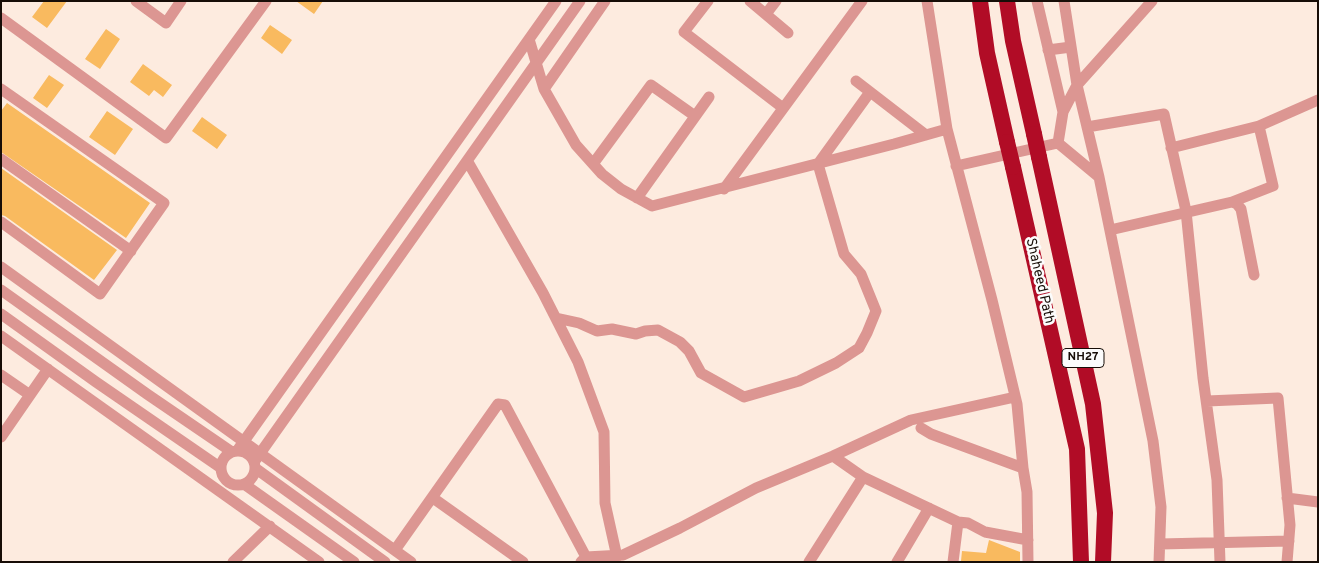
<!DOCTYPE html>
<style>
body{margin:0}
#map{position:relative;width:1319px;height:563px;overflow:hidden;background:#fdebdf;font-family:Overpass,sans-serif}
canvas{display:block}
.frame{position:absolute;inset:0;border:2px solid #170d07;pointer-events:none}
</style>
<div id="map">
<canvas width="1319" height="563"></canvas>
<div class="frame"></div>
</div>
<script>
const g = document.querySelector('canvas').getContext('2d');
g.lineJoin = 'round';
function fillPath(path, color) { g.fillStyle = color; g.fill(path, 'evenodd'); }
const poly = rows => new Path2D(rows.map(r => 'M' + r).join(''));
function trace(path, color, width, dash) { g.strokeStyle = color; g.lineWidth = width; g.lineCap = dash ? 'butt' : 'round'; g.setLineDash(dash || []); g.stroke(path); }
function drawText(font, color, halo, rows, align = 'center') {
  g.font = font + ' Overpass,sans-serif'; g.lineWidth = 5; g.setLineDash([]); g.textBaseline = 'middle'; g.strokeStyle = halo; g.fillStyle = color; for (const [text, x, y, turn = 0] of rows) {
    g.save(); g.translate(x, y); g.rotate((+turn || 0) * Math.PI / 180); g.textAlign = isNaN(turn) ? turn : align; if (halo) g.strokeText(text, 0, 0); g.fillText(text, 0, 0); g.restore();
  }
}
const building = poly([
 [44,1,67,1,47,28,32,17],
 [296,1,323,1,314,14],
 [270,25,292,40,282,54,261,38],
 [106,29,120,39,100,69,85,59],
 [143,64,172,85,163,97,154,90,149,96,130,82],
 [49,75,64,85,47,108,33,98],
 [7,103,150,203,126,238,1,152,1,111],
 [107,111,133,129,115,155,89,137],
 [202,117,227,135,217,149,192,131],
 [1,168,117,250,94,280,5,216,1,215],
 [989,540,1020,552,1020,562,961,561,962,551,986,553]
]);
const minor = poly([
 [136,1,166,23,181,1],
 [708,1,684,32,783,108],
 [750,1,788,33],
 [927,1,947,129,992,300,1017,404,1023,468,1027,492,1028,562],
 [1037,1,1063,112],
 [1064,1,1077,85,1099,177],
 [766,14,776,1],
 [1,18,166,138,266,1],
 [529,39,544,89,576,145,602,174,621,189,652,206,894,144,947,129],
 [1048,50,1071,47],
 [856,81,926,135],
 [1,89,164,203,100,294,1,222],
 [544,89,605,1],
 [1087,127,1164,114,1186,211,1203,378,1217,480,1220,562],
 [1058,143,1099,177,1153,441,1161,507,1159,562],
 [1058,143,1063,112,1077,85,1152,1],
 [1171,148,1259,126],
 [1,159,131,251],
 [468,162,543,293,578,362,604,432,605,503,617,557],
 [593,164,651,85,695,116],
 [956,166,1058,143],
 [724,189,862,1],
 [637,198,709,97],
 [1232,202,1273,186,1259,126,1318,100],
 [1110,230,1232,202,1237,204,1241,209,1254,275],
 [1,267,411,562],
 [1,290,147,394,232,452],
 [1,314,96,382,221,468],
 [556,318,579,323,597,331,612,329,636,334,645,331,658,330,680,342,689,351,701,373,744,397,799,381,836,363,859,348,867,333,876,311,861,274,844,254,818,164,870,92],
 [1,336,319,562],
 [1,375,30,395,1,437],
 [30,395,48,369],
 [1207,401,1278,398,1290,525,1287,562],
 [921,428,931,434,1023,468],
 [237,451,556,1],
 '221 468a17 17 0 1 1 34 0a17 17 0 1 1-34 0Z',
 [833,456,863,477,958,522,968,523,985,532,1028,540],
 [254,462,580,1],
 [255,468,385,562],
 [244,484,354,562],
 [433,498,523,562],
 [1287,498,1318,502],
 [1160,544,1289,541],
 [395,550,498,404,505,405,586,557],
 [233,562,270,526],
 [581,562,586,557,623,555,680,528,756,488,833,456,911,420,1015,397],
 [809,562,863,477],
 [897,562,929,508],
 [953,562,958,522]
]);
const highway = poly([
 [980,1,987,53,1007,142],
 [1007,1,1013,41,1034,134],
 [1039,157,1093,404,1105,513,1103,562],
 [1013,167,1077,449,1081,562]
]);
const highwayBridge = poly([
 [1034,134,1039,157],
 [1007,142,1013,167]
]);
const shields = [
 [1083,358,42]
];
const shieldNames = [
 ["NH27",1083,358]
];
const streetNames = [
 ["Shaheed Path",1039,281,77]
];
fillPath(building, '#f9ba5f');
trace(minor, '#dc9692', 11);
trace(highway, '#b10c26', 16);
trace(highwayBridge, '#b10c26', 16);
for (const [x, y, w] of shields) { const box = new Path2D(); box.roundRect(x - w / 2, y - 9.5, w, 19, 4); g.fillStyle = '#fcfcfc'; g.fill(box); trace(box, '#170d07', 1); }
drawText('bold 12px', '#170d07', null, shieldNames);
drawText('14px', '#170d07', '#fcfcfc', streetNames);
</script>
